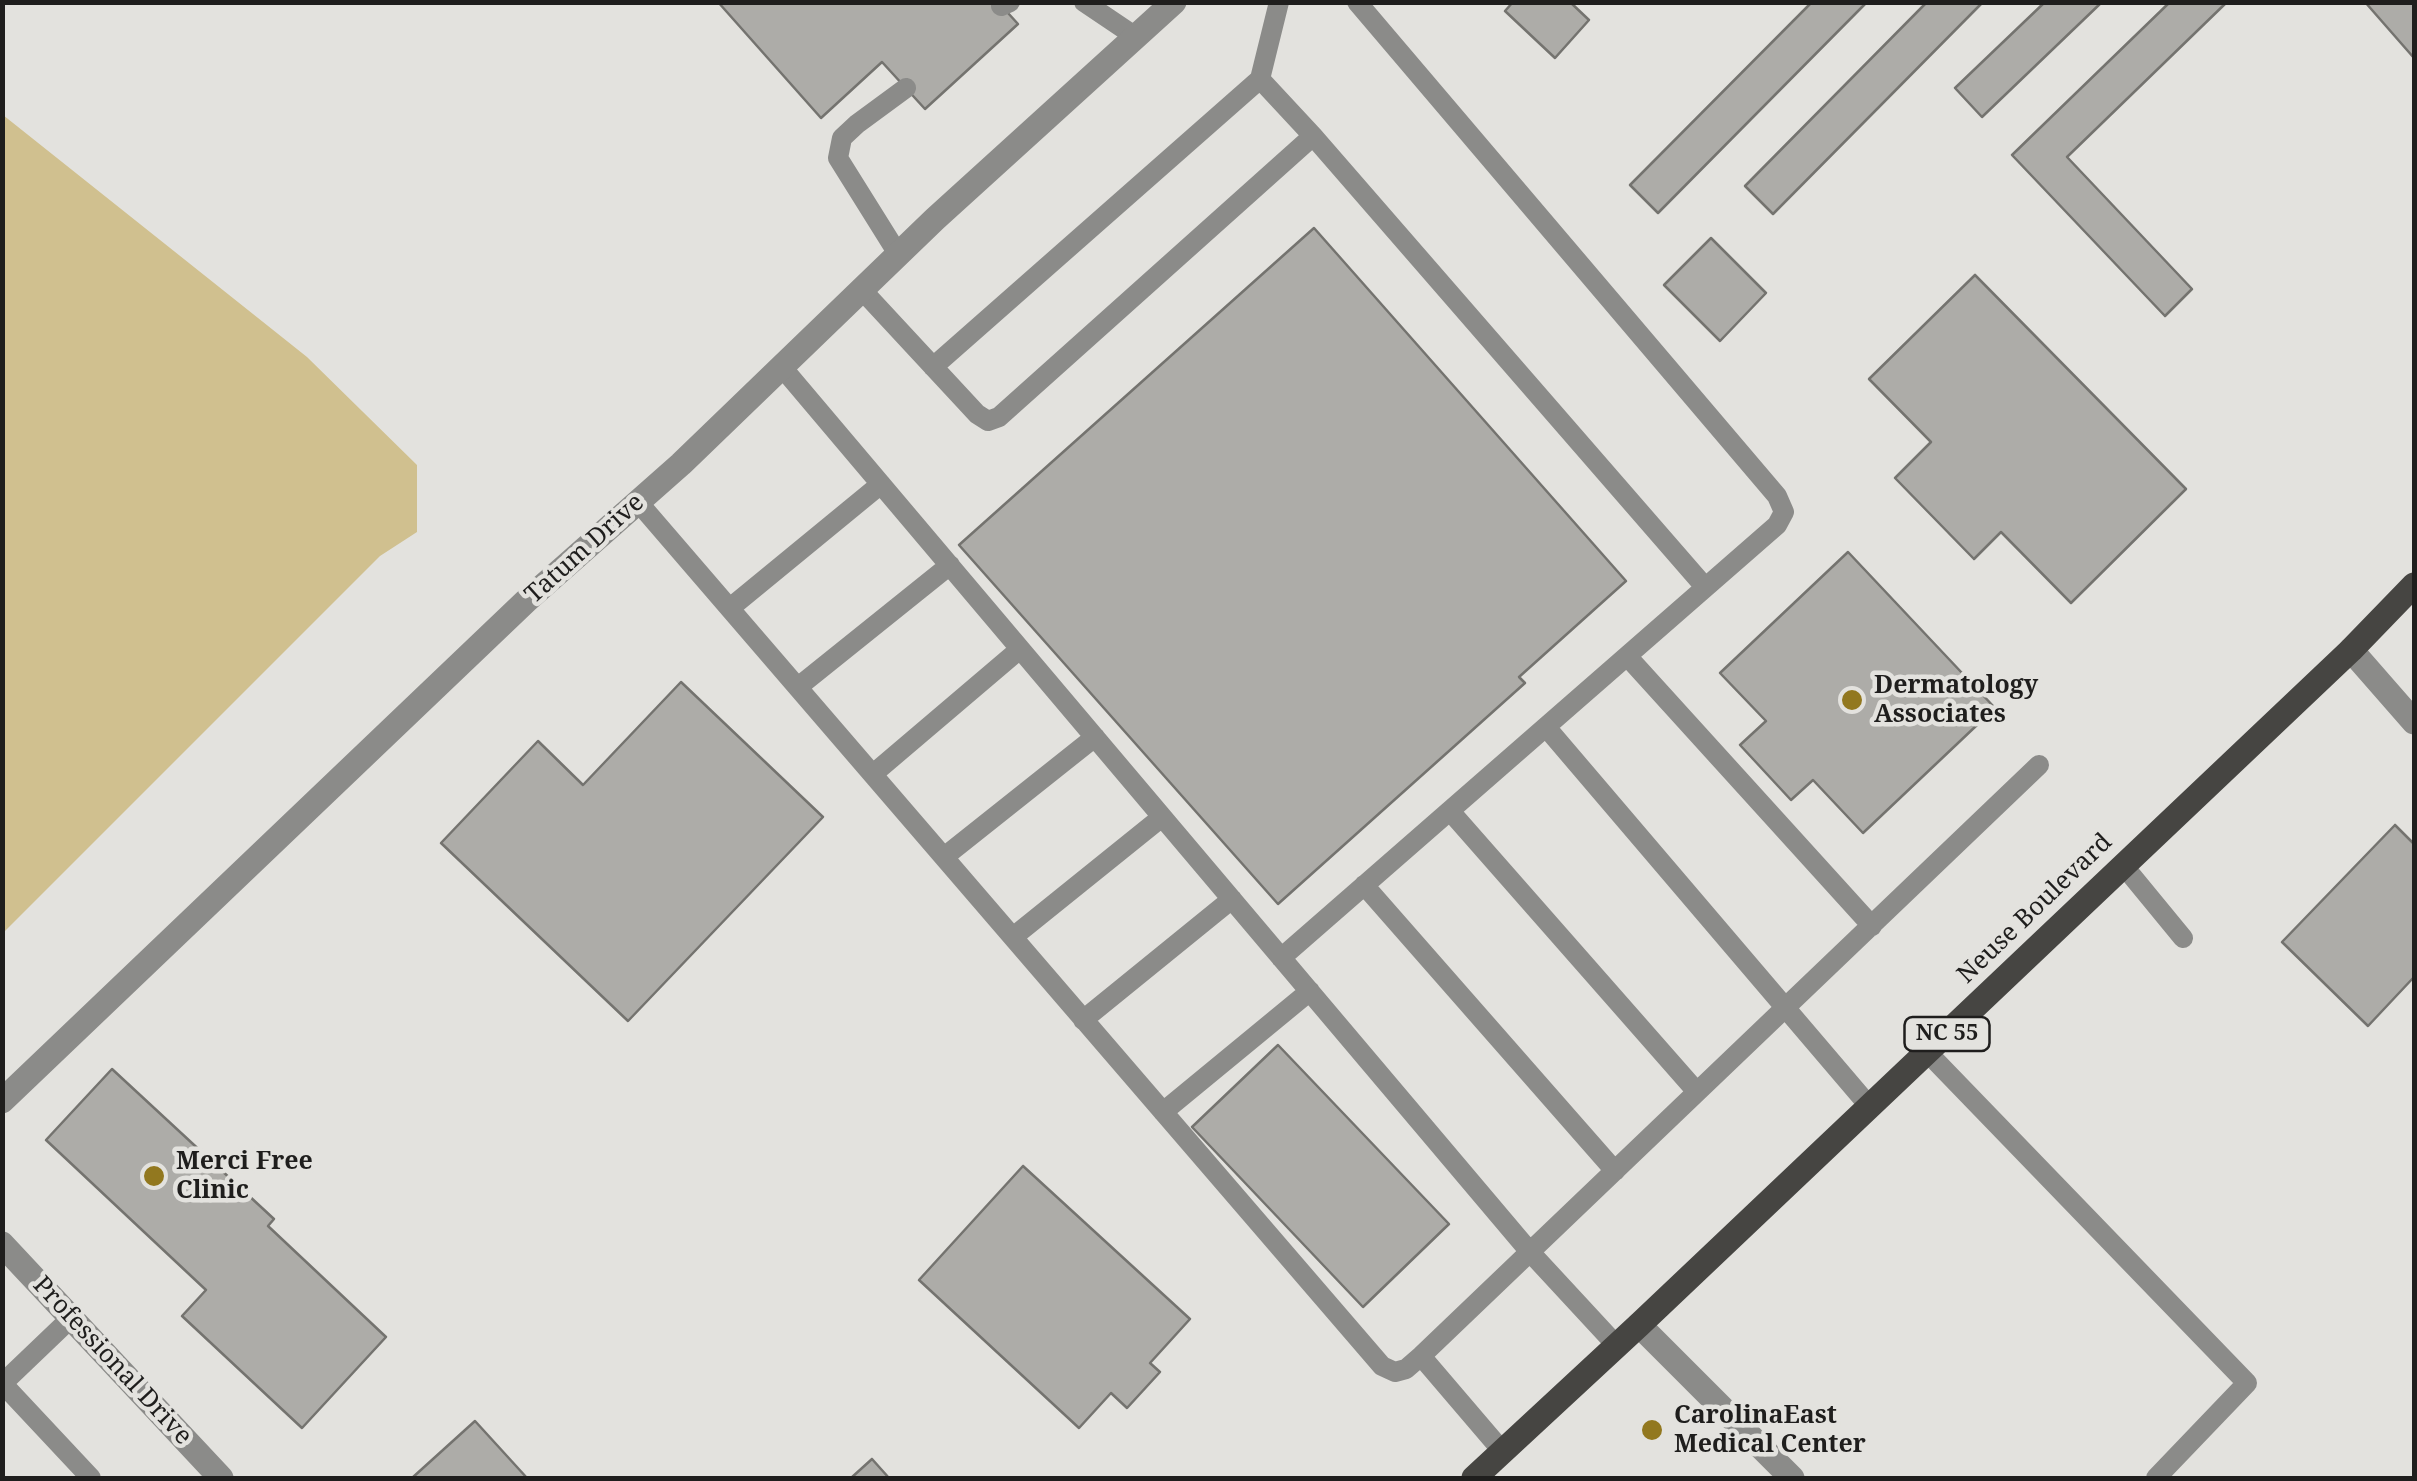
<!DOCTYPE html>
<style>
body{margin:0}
#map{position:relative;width:2417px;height:1481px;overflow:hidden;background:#e3e2de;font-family:"Noto Serif",serif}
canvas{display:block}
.frame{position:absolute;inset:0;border:5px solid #1f1e1d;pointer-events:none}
</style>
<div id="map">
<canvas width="2417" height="1481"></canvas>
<div class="frame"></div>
</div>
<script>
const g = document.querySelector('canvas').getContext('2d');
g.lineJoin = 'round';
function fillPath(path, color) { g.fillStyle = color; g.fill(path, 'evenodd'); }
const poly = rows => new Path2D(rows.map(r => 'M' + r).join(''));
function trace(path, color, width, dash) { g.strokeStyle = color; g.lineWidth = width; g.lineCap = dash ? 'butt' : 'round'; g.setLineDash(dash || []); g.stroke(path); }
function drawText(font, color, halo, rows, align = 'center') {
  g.font = font + ' "Noto Serif",serif'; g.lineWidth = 9; g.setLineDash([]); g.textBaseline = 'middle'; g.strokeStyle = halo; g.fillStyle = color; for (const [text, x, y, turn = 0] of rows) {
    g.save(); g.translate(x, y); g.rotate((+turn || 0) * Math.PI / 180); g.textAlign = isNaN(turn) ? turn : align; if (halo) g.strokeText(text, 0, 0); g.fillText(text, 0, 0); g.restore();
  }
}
const green = poly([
 [3,115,307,357,417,465,417,532,380,556,3,933]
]);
const building = poly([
 [718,2,998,2,1018,24,925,109,882,62,821,118,718,2],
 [1513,2,1570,2,1589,20,1555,58,1505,11,1513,2],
 [1812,2,1867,2,1658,213,1630,185,1812,2],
 [1927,2,1983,2,1773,214,1745,186,1927,2],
 [2045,2,2102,2,1982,117,1955,88,2045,2],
 [2170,2,2227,2,2067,157,2192,289,2165,316,2012,155,2170,2],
 [2365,2,2414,2,2414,58,2365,2],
 [1314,228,1626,581,1519,677,1525,683,1278,904,959,545,1314,228],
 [1711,238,1766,293,1720,341,1664,285,1711,238],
 [1975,275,2186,489,2071,603,2001,532,1974,559,1895,478,1931,442,1869,379,1975,275],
 [1848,552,1995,708,1863,833,1813,780,1791,800,1740,745,1766,721,1720,673,1848,552],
 [681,682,823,817,628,1021,441,843,538,741,583,785,681,682],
 [2395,825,2414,844,2414,977,2368,1026,2282,942,2395,825],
 [1278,1045,1449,1224,1363,1307,1192,1127,1278,1045],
 [112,1069,274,1219,268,1226,386,1337,302,1428,182,1316,206,1290,46,1140,112,1069],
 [1023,1166,1190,1319,1150,1363,1160,1372,1127,1408,1111,1393,1079,1428,919,1280,1023,1166],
 [475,1421,527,1478,412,1478,475,1421],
 [872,1459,889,1478,851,1478,872,1459]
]);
const lane = poly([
 [1084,2,1136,37],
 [1279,2,1260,79,1313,136],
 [1001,6,1010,2],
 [898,254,838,158,842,138,857,124,906,88],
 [862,290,977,414,988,421,999,417,1313,136,1705,587],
 [781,366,1530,1252,1617,1346],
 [933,367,1260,79],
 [638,502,1382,1366,1395,1372,1406,1369,1421,1356,2039,765],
 [730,608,881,484],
 [1627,656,1872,926],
 [798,687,950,565],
 [1546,727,1870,1107],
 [873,774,1020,649],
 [1450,811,1697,1092],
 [944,857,1095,737],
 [2123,865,2183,938],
 [1364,885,1615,1171],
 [1013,937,1162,817],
 [1281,958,1777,525,1784,512,1777,496,1357,2],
 [1083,1020,1232,899],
 [1927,1052,2247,1383,2156,1478],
 [1163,1112,1310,991],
 [1421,1356,1503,1452],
 [2,1384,71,1318],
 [3,1384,91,1478]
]);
const street = poly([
 [2351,650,2414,722],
 [2,1101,526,601,681,464,935,219,1174,2],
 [2,1244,221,1478],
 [1639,1325,1792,1478]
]);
const primary = poly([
 [1474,1478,1639,1325,2351,650,2414,585]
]);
const markers = [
 [1852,700,12,"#92781f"],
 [154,1176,12,"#92781f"],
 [1652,1430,12,"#92781f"]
];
const shields = [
 [1947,1034,85]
];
const shieldNames = [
 ["NC 55",1947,1034]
];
const streetNames = [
 ["Tatum Drive",585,549,-42],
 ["Neuse Boulevard",2035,909,-44],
 ["Professional Drive",112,1361,47]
];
const poiNames = [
 ["Dermatology",1874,686],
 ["Associates",1874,715],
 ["Merci Free",176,1162],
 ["Clinic",176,1191],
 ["CarolinaEast",1674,1416],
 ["Medical Center",1674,1445]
];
fillPath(green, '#d0c08f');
fillPath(building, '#adaca8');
trace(building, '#74736f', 2.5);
trace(lane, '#8b8b89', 20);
trace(street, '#8b8b89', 25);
trace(primary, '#464542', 25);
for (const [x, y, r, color] of markers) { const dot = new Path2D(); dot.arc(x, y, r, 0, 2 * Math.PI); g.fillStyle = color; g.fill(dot); trace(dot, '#e3e2de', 4); }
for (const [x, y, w] of shields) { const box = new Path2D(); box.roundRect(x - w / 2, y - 17, w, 34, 8); g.fillStyle = '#e3e2de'; g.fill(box); trace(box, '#1f1e1d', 2.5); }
drawText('bold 22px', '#1f1e1d', null, shieldNames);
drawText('25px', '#1f1e1d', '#e3e2de', streetNames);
drawText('bold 25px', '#1f1e1d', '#e3e2de', poiNames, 'left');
</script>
